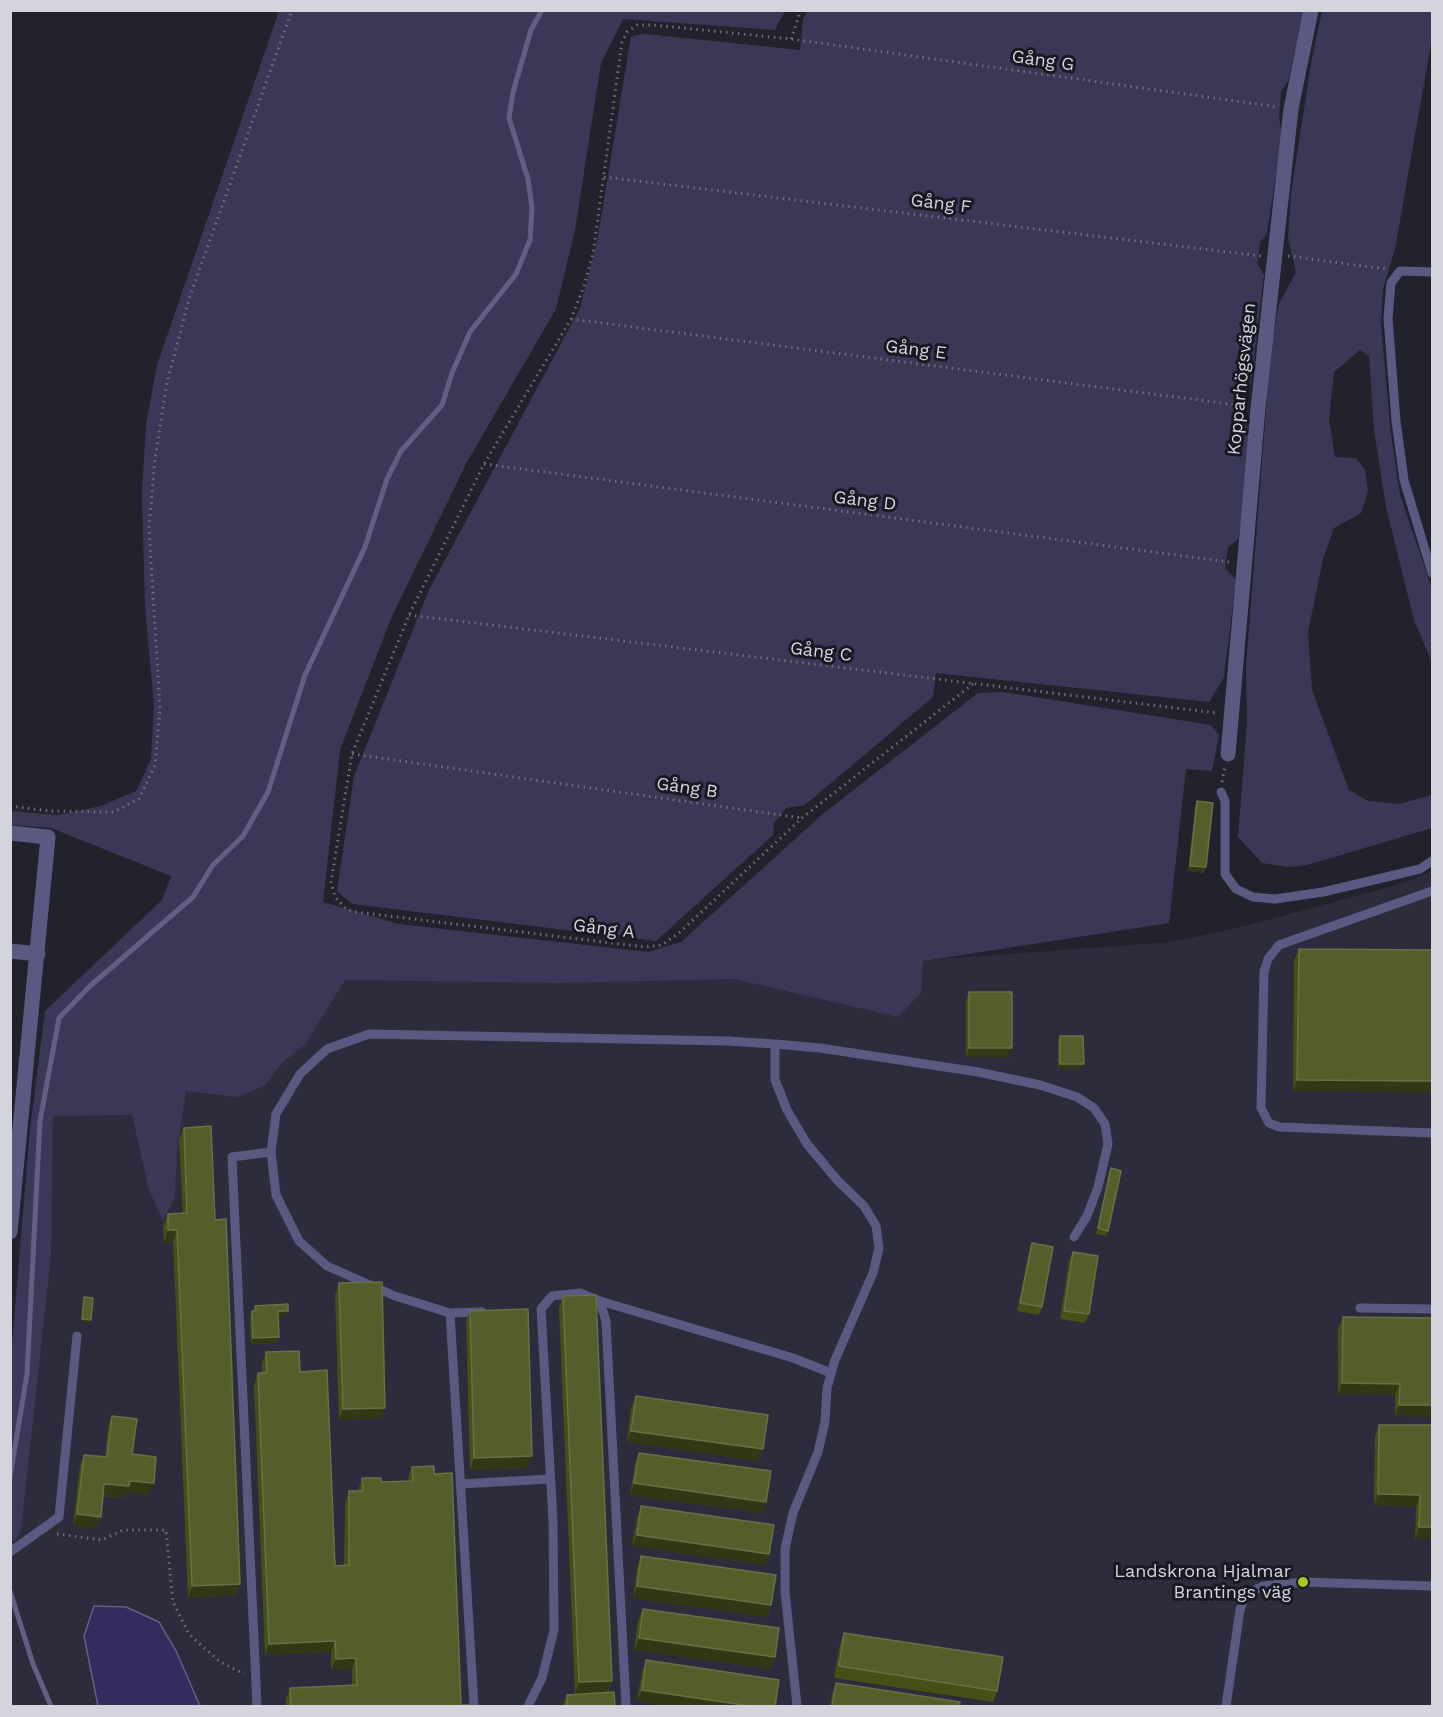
<!DOCTYPE html>
<meta charset="utf-8">
<style>
body{margin:0}
#map{position:relative;width:1443px;height:1717px;overflow:hidden;background:#22222d;font-family:"Work Sans",sans-serif}
canvas{display:block}
.frame{position:absolute;inset:0;border:12px solid #d4d5dc;pointer-events:none}
</style>
<div id="map">
<canvas width="1443" height="1717"></canvas>
<div class="frame"></div>
</div>
<script>
const g = document.querySelector('canvas').getContext('2d');
g.lineJoin = 'round';
function fillPath(path, color) { g.fillStyle = color; g.fill(path, 'evenodd'); }
const poly = rows => new Path2D(rows.map(r => 'M' + r).join(''));
function trace(path, color, width, dash) { g.strokeStyle = color; g.lineWidth = width; g.lineCap = dash ? 'butt' : 'round'; g.setLineDash(dash || []); g.stroke(path); }
function drawText(font, color, halo, rows, align = 'center') {
  g.font = font + ' "Work Sans",sans-serif'; g.lineWidth = 6; g.setLineDash([]); g.textBaseline = 'middle'; g.strokeStyle = halo; g.fillStyle = color; for (const [text, x, y, turn = 0] of rows) {
    g.save(); g.translate(x, y); g.rotate((+turn || 0) * Math.PI / 180); g.textAlign = isNaN(turn) ? turn : align; if (halo) g.strokeText(text, 0, 0); g.fillText(text, 0, 0); g.restore();
  }
}
const built = poly([
 [1432,871,1432,1706,11,1706,10,1371,38,1079,342,979,749,973,1172,942,1249,925,1404,883]
]);
const green = poly([
 [279,11,785,11,775,30,623,19,601,63,575,230,556,309,467,462,392,616,340,750,323,902,399,924,648,952,681,942,824,813,978,693,1004,692,1211,725,1219,735,1212,771,1186,769,1169,923,923,961,921,993,898,1017,735,979,558,983,345,980,305,1045,282,1063,264,1086,238,1097,186,1091,177,1151,175,1197,163,1221,149,1190,132,1115,53,1116,51,1255,21,1530,15,1541,11,1541,11,1356,30,1129,45,1011,162,900,171,876,51,828,11,825,11,811,58,815,101,806,136,791,151,759,154,705,145,607,142,493,146,425,157,365],
 [808,11,1304,11,1288,81,1281,92,1279,118,1282,135,1267,233,1260,243,1257,263,1264,275,1251,382,1245,396,1243,419,1249,430,1242,519,1238,539,1228,547,1225,568,1236,579,1224,677,1209,702,936,673,933,697,805,805,786,808,774,823,773,835,656,941,352,904,337,891,354,776,429,590,580,308,597,242,631,36,645,34,800,50,803,19],
 [1322,11,1432,11,1432,38,1395,249,1383,289,1381,324,1391,435,1400,495,1432,589,1432,663,1414,620,1386,507,1374,430,1369,356,1360,350,1334,372,1329,419,1335,457,1356,458,1365,470,1368,491,1361,513,1334,528,1323,559,1308,632,1312,690,1349,790,1368,801,1399,804,1432,795,1432,828,1307,865,1289,867,1262,863,1238,837,1247,723,1246,667,1271,347,1279,304,1296,272,1288,238,1291,193,1311,64]
]);
const water = poly([
 [94,1606,126,1607,159,1622,176,1651,200,1706,98,1706,84,1636,94,1606]
]);
const stream = poly([
 [10,1477,27,1374,40,1121,59,1018,90,986,193,897,213,865,243,836,268,792,305,675,365,547,387,479,401,451,442,405,452,373,470,332,516,274,530,240,532,208,528,179,509,118,513,92,531,30,542,10],
 [10,1591,33,1664,51,1706]
]);
const path = poly([
 [791,39,801,10],
 [604,177,1261,256],
 [1288,256,1386,269],
 [571,319,1245,406],
 [484,464,1229,562],
 [409,615,1217,713],
 [973,684,802,818,679,933,662,945,645,947,356,912,346,909,335,897,331,882,352,754,409,615,484,464,571,319,584,286,593,254,622,42,627,32,637,25,653,25,791,39,1278,107],
 [352,754,802,818],
 [1222,782,1225,767],
 [10,806,50,811,114,812,139,799,155,765,160,708,149,528,155,458,167,383,189,299,292,10],
 [57,1534,102,1540,123,1530,166,1530,173,1602,189,1634,220,1662,244,1674]
]);
const lane = poly([
 [1432,272,1400,271,1391,283,1388,318,1396,421,1404,480,1432,573],
 [1221,792,1225,801,1225,874,1236,889,1253,897,1275,899,1323,892,1420,869,1432,861],
 [1432,891,1279,945,1268,959,1264,972,1261,1108,1269,1123,1279,1127,1432,1133],
 [600,1301,793,1358,831,1373],
 [1360,1308,1432,1309],
 [450,1313,395,1296,327,1266,299,1241,276,1195,271,1152,276,1114,300,1074,327,1049,369,1034,727,1041,775,1044],
 [460,1484,550,1479],
 [10,1552,59,1517,77,1336],
 [257,1706,232,1157,271,1152],
 [474,1706,450,1313,482,1312],
 [528,1706,542,1678,554,1630,553,1521,541,1309,552,1296,580,1293,600,1301,606,1321,626,1706],
 [797,1706,785,1592,785,1549,793,1513,818,1452,825,1422,827,1388,835,1360,873,1273,879,1248,876,1226,864,1206,838,1181,807,1144,787,1110,775,1080,775,1044,820,1048,978,1072,1040,1085,1077,1097,1094,1108,1105,1124,1108,1144,1098,1187,1087,1216,1074,1237],
 [1226,1706,1240,1610,1246,1594,1263,1586,1303,1582,1432,1586]
]);
const street = poly([
 [1228,754,1258,408,1291,109,1311,10],
 [10,833,48,837,10,1232],
 [10,951,38,954]
]);
const wall = poly([
 [1197,801,1206,867,1204,873,1188,871,1195,807],
 [1299,949,1432,950,1293,1091,1294,960],
 [969,992,1009,1057,966,1057,966,1000],
 [1060,1036,1081,1069,1058,1069,1058,1042],
 [184,1128,215,1220,236,1595,188,1598,173,1241,164,1242,163,1226,168,1214,183,1214,179,1139],
 [1111,1168,1108,1231,1106,1236,1096,1234,1109,1174],
 [1032,1243,1042,1307,1039,1315,1017,1311,1029,1252],
 [1073,1252,1089,1314,1085,1323,1060,1319,1069,1260],
 [339,1283,381,1419,339,1420,335,1295],
 [563,1296,612,1681,608,1692,615,1707,562,1707,567,1695,601,1693,575,1694,559,1308],
 [255,1306,286,1317,278,1317,279,1337,276,1343,251,1344,250,1317,252,1311,253,1311],
 [470,1311,528,1468,470,1470,466,1322],
 [1343,1317,1432,1318,1395,1416,1395,1395,1338,1395,1338,1329],
 [266,1352,300,1372,335,1566,344,1565,345,1503,349,1491,358,1491,362,1478,381,1482,408,1481,408,1479,412,1467,434,1474,461,1705,471,1707,286,1707,286,1699,290,1688,352,1685,352,1669,331,1670,331,1652,265,1655,254,1385,258,1373,262,1373,262,1364],
 [636,1396,763,1449,759,1461,627,1442,631,1408],
 [112,1416,132,1454,149,1495,127,1492,125,1498,103,1496,96,1528,73,1526,80,1466,84,1455,105,1457,108,1427],
 [1379,1425,1432,1425,1432,1538,1415,1539,1416,1507,1374,1505,1375,1436],
 [639,1453,766,1502,762,1513,630,1495,635,1464],
 [641,1506,769,1554,765,1565,632,1546,637,1517],
 [641,1556,771,1605,767,1617,633,1598,637,1568],
 [643,1609,771,1669,634,1650,638,1621],
 [844,1633,997,1691,993,1702,834,1678,840,1644],
 [646,1660,775,1707,674,1707,637,1701,642,1672],
 [836,1683,959,1707,830,1707,832,1694]
]);
const shadedWall = poly([
 [1190,866,1206,867,1204,873,1188,871],
 [969,1048,1012,1048,1009,1057,966,1057],
 [1060,1064,1084,1064,1081,1069,1058,1069],
 [1297,1080,1432,1081,1432,1093,1293,1091],
 [168,1230,177,1230,173,1241,164,1242],
 [278,1311,288,1311,286,1317,275,1317],
 [82,1319,91,1320,90,1322,81,1322],
 [279,1337,276,1343,251,1344,253,1338],
 [1342,1383,1400,1384,1395,1395,1338,1395],
 [1399,1405,1432,1405,1432,1417,1395,1416],
 [385,1408,381,1419,339,1420,343,1409],
 [631,1431,763,1449,759,1461,627,1442],
 [532,1456,528,1468,470,1470,474,1458],
 [130,1481,154,1483,149,1495,127,1492,125,1498,100,1495,104,1484],
 [634,1483,766,1502,762,1513,630,1495],
 [1378,1494,1420,1495,1416,1507,1374,1505],
 [77,1514,101,1517,96,1528,73,1526],
 [1419,1527,1432,1527,1432,1538,1415,1539],
 [637,1535,769,1554,765,1565,632,1546],
 [240,1584,236,1595,188,1598,192,1586],
 [637,1586,771,1605,767,1617,633,1598],
 [639,1638,775,1657,771,1669,634,1650],
 [335,1641,331,1652,265,1655,269,1644],
 [356,1658,352,1669,331,1670,336,1659],
 [612,1681,607,1692,575,1694,579,1682],
 [642,1690,757,1707,674,1707,637,1701]
]);
const building = poly([
 [1197,801,1213,803,1206,867,1190,866,1197,801],
 [1299,949,1432,950,1432,1081,1297,1080,1299,949],
 [969,992,1012,992,1012,1048,969,1048,969,992],
 [1060,1036,1083,1036,1084,1064,1060,1064,1060,1036],
 [211,1126,215,1220,226,1219,240,1584,192,1586,177,1230,168,1230,168,1214,187,1213,184,1128,211,1126],
 [1111,1168,1121,1171,1108,1231,1098,1228,1111,1168],
 [1032,1243,1053,1247,1042,1307,1020,1303,1032,1243],
 [1073,1252,1098,1256,1089,1314,1064,1311,1073,1252],
 [382,1282,385,1408,343,1409,339,1283,382,1282],
 [596,1295,612,1681,579,1682,563,1296,596,1295],
 [84,1297,93,1298,91,1320,82,1319,84,1297],
 [288,1304,288,1311,278,1311,279,1337,253,1338,252,1311,256,1311,255,1306,288,1304],
 [528,1309,532,1456,474,1458,470,1311,528,1309],
 [1343,1317,1432,1318,1432,1405,1399,1405,1400,1384,1342,1383,1343,1317],
 [299,1351,300,1372,327,1370,335,1566,349,1565,349,1491,363,1491,362,1478,381,1478,381,1482,413,1481,412,1467,434,1466,434,1474,452,1473,461,1705,471,1705,471,1707,291,1707,290,1688,357,1685,356,1658,336,1659,335,1641,269,1644,258,1373,267,1373,266,1352,299,1351],
 [636,1396,768,1415,763,1449,631,1431,636,1396],
 [112,1416,137,1419,132,1454,156,1457,154,1483,130,1481,129,1486,104,1484,101,1517,77,1514,84,1455,107,1457,112,1416],
 [1379,1425,1432,1425,1432,1527,1419,1527,1420,1495,1378,1494,1379,1425],
 [639,1453,771,1471,766,1502,634,1483,639,1453],
 [641,1506,774,1525,769,1554,637,1535,641,1506],
 [641,1556,776,1575,771,1605,637,1586,641,1556],
 [643,1609,779,1628,775,1657,639,1638,643,1609],
 [844,1633,1003,1657,997,1691,839,1666,844,1633],
 [646,1660,779,1680,775,1707,757,1707,642,1690,646,1660],
 [836,1683,960,1702,959,1707,832,1707,836,1683],
 [614,1692,615,1707,567,1707,567,1695,614,1692]
]);
const markers = [
 [1303,1582,6,"#a6c821"]
];
const streetNames = [
 ["Gång G",1043,61,8],
 ["Gång F",941,204,7],
 ["Gång E",916,350,7],
 ["Kopparhögsvägen",1242,379,-84],
 ["Gång D",865,501,7],
 ["Gång C",821,652,7],
 ["Gång B",687,788,8],
 ["Gång A",604,929,7]
];
const poiNames = [
 ["Landskrona Hjalmar",1291,1572],
 ["Brantings väg",1291,1593]
];
fillPath(built, '#2c2c3c');
fillPath(green, '#3a3856');
fillPath(water, '#322d5e');
trace(water, '#635f84', 1.5);
trace(stream, '#635f84', 5);
trace(path, '#6f6f78', 3, [1.5, 4.5]);
trace(lane, '#5a5982', 9);
trace(street, '#5a5982', 15);
fillPath(wall, '#445015');
fillPath(shadedWall, '#303816');
fillPath(building, '#535e2a');
trace(building, '#687146', 1.5);
for (const [x, y, r, color] of markers) { const dot = new Path2D(); dot.arc(x, y, r, 0, 2 * Math.PI); g.fillStyle = color; g.fill(dot); trace(dot, '#191923', 2); }
drawText('18px', '#d4d5dc', '#191923', streetNames);
drawText('18px', '#d4d5dc', '#191923', poiNames, 'right');
</script>
